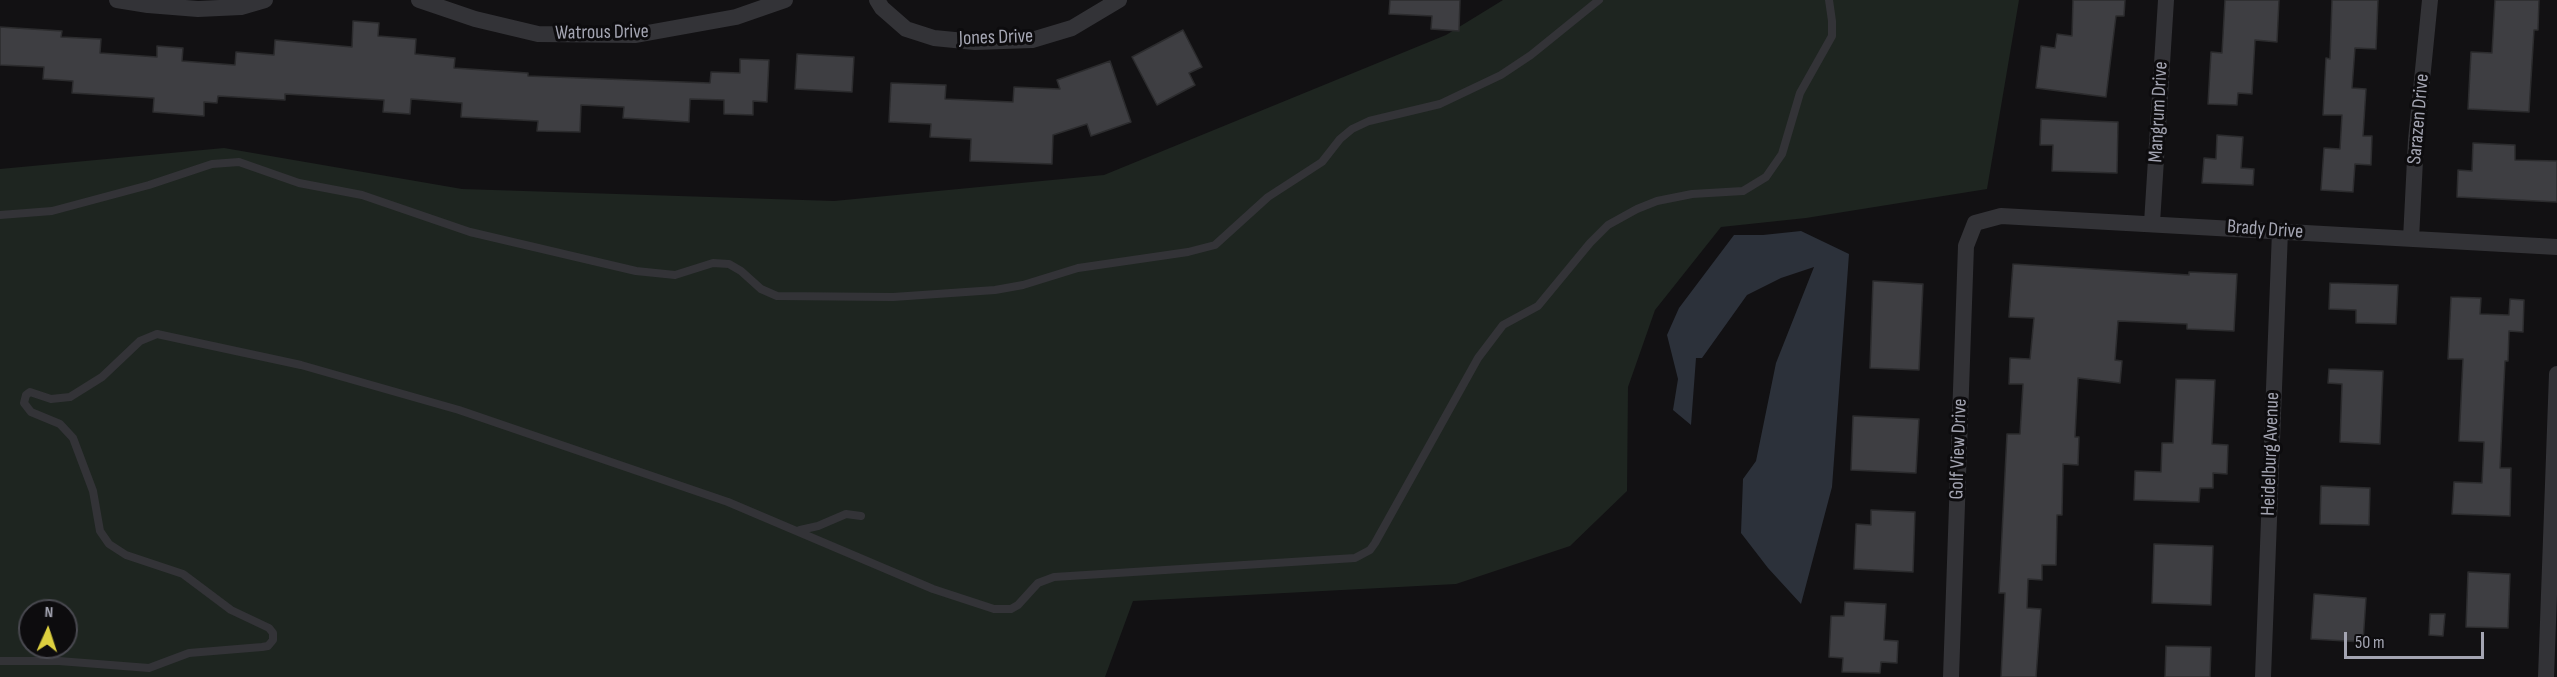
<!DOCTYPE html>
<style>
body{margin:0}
#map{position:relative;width:2557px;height:677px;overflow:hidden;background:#121113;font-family:"Sofia Sans Condensed",sans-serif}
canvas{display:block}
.north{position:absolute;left:18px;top:599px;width:60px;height:60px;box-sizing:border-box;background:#0d0c0e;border:2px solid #494950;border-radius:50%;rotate:3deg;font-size:16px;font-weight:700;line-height:24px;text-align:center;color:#a4a5b2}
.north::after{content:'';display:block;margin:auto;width:21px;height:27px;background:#ddd03f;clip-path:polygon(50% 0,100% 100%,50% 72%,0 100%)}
.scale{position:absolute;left:2344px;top:632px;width:140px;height:27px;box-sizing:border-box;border:3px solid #a4a5b2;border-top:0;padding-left:8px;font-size:18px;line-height:21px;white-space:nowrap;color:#a4a5b2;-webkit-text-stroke:4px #0d0c0e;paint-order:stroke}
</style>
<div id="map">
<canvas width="2557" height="677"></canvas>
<div class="north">N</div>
<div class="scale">50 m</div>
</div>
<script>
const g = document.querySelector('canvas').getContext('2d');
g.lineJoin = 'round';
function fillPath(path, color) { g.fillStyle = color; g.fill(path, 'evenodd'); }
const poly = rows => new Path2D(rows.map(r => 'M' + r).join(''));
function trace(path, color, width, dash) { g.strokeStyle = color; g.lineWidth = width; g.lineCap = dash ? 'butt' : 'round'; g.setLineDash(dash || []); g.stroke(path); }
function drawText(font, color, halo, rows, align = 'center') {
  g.font = font + ' "Sofia Sans Condensed",sans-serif'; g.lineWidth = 6; g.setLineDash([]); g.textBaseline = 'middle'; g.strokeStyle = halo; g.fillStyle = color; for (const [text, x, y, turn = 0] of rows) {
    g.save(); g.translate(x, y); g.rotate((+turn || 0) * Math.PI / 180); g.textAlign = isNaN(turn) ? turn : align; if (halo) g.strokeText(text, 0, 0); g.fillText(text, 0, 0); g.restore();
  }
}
const green = poly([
 [1503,0,2019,0,1987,189,1806,218,1721,227,1655,310,1628,387,1627,491,1570,546,1456,584,1133,601,1105,677,0,677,0,169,224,148,462,189,834,201,1104,175,1446,35],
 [30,611,66,611,66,647,30,647]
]);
const water = poly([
 [1801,231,1849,254,1832,487,1801,604,1768,568,1741,533,1743,479,1756,461,1776,363,1814,267,1781,278,1747,295,1702,358,1696,358,1691,425,1673,410,1678,379,1667,335,1679,308,1734,235,1763,235]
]);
const building = poly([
 [1390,0,1460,0,1459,31,1431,29,1432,16,1389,14,1390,0],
 [2073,0,2125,0,2124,16,2116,16,2106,97,2036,88,2041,46,2055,48,2057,34,2072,36,2073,0],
 [2225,0,2279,0,2277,42,2255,40,2252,94,2238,93,2237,105,2208,104,2211,52,2222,53,2225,0],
 [2332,0,2378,0,2376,49,2355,48,2352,88,2366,89,2363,136,2372,136,2371,165,2355,164,2353,192,2321,190,2324,148,2340,149,2342,115,2323,115,2326,58,2330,59,2332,0],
 [2495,0,2539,0,2538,30,2534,30,2529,112,2468,109,2471,52,2492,53,2495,0],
 [353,21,379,23,378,36,416,39,415,54,455,58,454,68,528,73,528,76,710,83,711,72,740,73,740,59,769,60,767,102,753,101,753,115,724,114,724,100,690,99,689,122,623,118,624,107,581,105,580,132,537,131,538,121,461,117,462,103,411,99,410,114,383,112,384,100,285,94,285,100,218,96,217,103,204,102,204,116,153,112,154,98,72,93,73,81,43,79,44,67,0,65,0,27,62,31,61,37,101,39,100,53,157,57,157,46,183,48,182,61,235,65,236,52,274,55,275,40,352,47,353,21],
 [1183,30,1202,67,1189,73,1195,85,1157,105,1132,57,1183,30],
 [797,54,854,57,852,92,795,89,797,54],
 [1110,61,1131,122,1091,136,1087,124,1053,135,1052,164,970,161,971,139,930,137,931,124,889,122,891,83,946,85,945,99,1013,102,1014,87,1060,89,1057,80,1110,61],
 [2041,119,2118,122,2117,173,2052,171,2053,145,2040,145,2041,119],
 [2217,135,2243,137,2241,168,2254,169,2253,185,2202,183,2204,158,2216,159,2217,135],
 [2473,143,2515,145,2515,160,2557,161,2557,202,2457,197,2458,170,2472,171,2473,143],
 [2013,264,2189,275,2189,272,2237,274,2234,331,2187,329,2187,324,2118,321,2115,360,2122,361,2120,383,2078,378,2075,437,2079,437,2078,465,2063,464,2062,515,2057,515,2056,565,2042,565,2042,580,2028,579,2027,608,2041,609,2036,677,2001,677,2005,593,1999,593,2007,434,2020,434,2023,384,2009,384,2010,358,2030,359,2034,318,2009,317,2013,264],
 [1873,281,1923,284,1919,370,1870,368,1873,281],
 [2330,283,2398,285,2396,324,2356,323,2356,310,2329,309,2330,283],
 [2451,297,2481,298,2480,314,2509,315,2510,299,2524,300,2523,332,2509,331,2508,361,2505,361,2500,468,2511,468,2510,516,2452,514,2454,482,2482,483,2484,442,2459,441,2463,359,2448,359,2451,297],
 [2329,369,2383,371,2380,444,2340,442,2342,384,2328,383,2329,369],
 [2176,379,2215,380,2212,444,2228,445,2227,474,2213,473,2213,488,2200,488,2199,502,2134,500,2135,471,2161,472,2162,443,2173,443,2176,379],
 [1853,416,1919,419,1916,473,1851,470,1853,416],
 [2321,486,2370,488,2369,525,2320,524,2321,486],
 [1871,510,1915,512,1913,572,1854,569,1856,524,1871,525,1871,510],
 [2154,544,2213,546,2211,605,2152,603,2154,544],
 [2468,572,2510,574,2508,628,2466,627,2468,572],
 [2314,594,2366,598,2363,642,2311,639,2314,594],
 [1845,602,1886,604,1884,640,1898,641,1897,663,1881,662,1880,673,1842,672,1843,658,1829,657,1831,616,1844,616,1845,602],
 [2430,614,2445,614,2443,636,2429,635,2430,614],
 [2166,646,2211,647,2210,677,2165,677,2166,646]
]);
const lane = poly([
 [0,215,52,211,149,185,212,164,239,162,299,183,362,195,470,232,636,271,675,275,713,263,729,264,741,271,761,289,777,296,893,297,995,290,1023,285,1078,268,1188,252,1215,245,1268,197,1322,162,1340,139,1352,129,1369,121,1440,104,1501,75,1531,55,1599,0],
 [800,530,818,526,846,514,861,516],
 [0,661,59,661,149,668,189,653,262,647,268,646,273,640,273,633,269,628,231,610,183,574,126,555,109,544,100,531,93,491,73,438,60,424,31,412,24,403,26,395,30,392,51,399,70,397,102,377,140,341,157,334,301,365,459,410,728,502,933,589,994,609,1011,609,1018,605,1038,583,1054,577,1355,558,1370,550,1375,543,1478,358,1503,325,1538,306,1590,243,1608,225,1637,209,1657,201,1692,194,1743,191,1766,177,1782,154,1800,93,1832,36,1832,21,1829,0]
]);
const street = poly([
 [117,0,148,5,198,9,241,7,265,0],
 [419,0,475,19,538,34,636,35,736,17,785,0],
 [877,0,882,8,906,29,934,38,975,42,1032,40,1072,28,1119,0],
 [2152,223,2166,0],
 [2411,239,2416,140,2430,0],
 [1951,677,1966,246,1975,223,2001,216,2557,247],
 [2263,677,2280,231],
 [2546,677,2557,374]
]);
const streetNames = [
 ["Watrous Drive",602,33,-1],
 ["Jones Drive",996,38,-2],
 ["Mangrum Drive",2159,112,-87],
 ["Sarazen Drive",2419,119,-85],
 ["Brady Drive",2265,230,4],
 ["Golf View Drive",1959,449,-88],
 ["Heidelburg Avenue",2271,454,-88]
];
fillPath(green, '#1e2520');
fillPath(water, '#2c313a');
fillPath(building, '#3e3e42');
trace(building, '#2c2c2e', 1.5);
trace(lane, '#333337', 8);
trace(street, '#333337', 16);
drawText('20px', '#a4a5b2', '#0d0c0e', streetNames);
</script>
